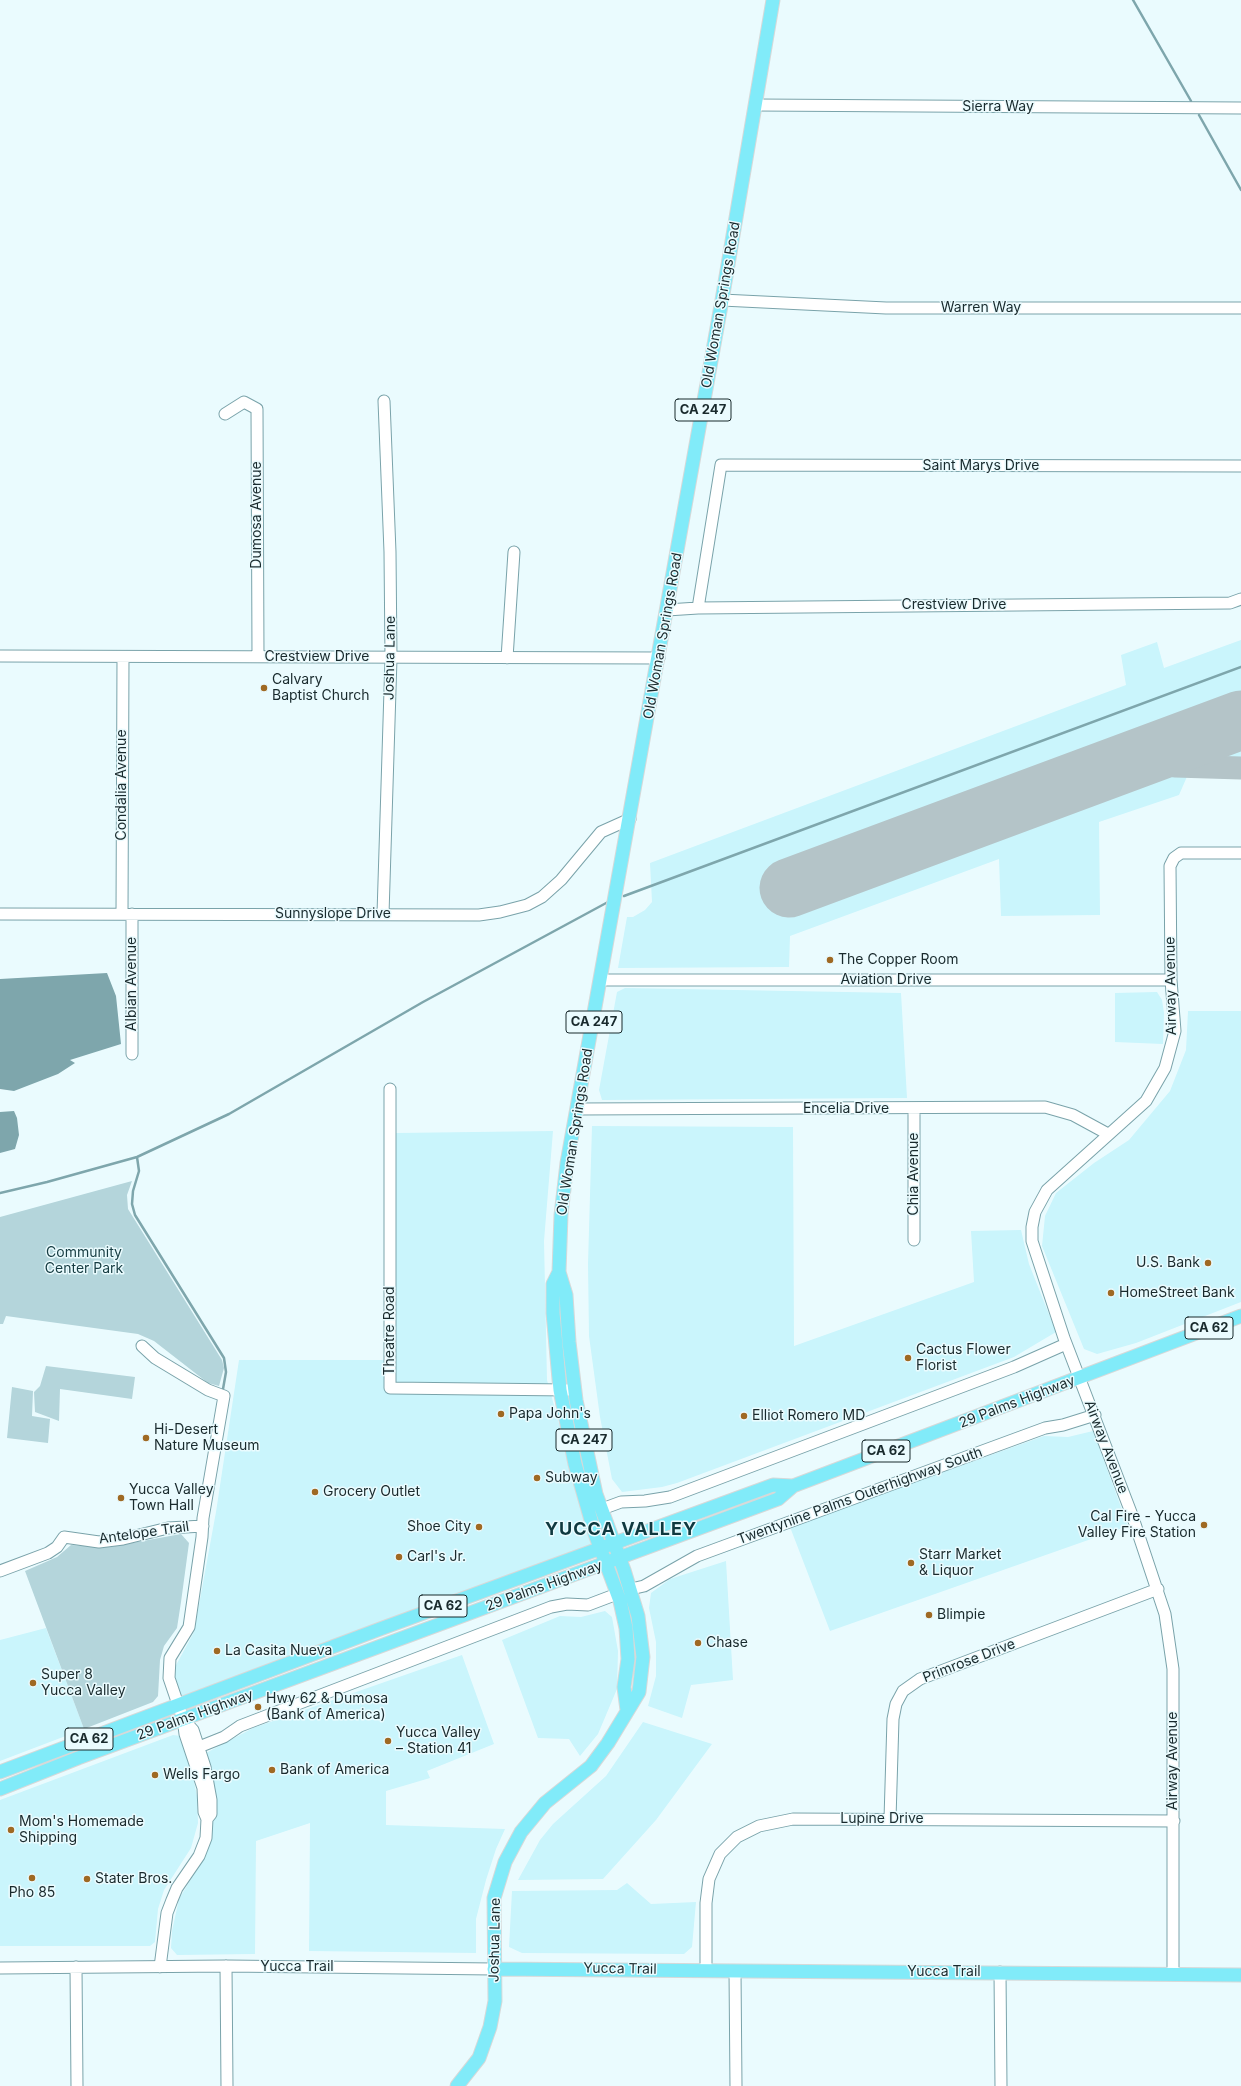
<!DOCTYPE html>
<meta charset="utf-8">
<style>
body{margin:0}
canvas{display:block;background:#eafbfe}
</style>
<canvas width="1241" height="2086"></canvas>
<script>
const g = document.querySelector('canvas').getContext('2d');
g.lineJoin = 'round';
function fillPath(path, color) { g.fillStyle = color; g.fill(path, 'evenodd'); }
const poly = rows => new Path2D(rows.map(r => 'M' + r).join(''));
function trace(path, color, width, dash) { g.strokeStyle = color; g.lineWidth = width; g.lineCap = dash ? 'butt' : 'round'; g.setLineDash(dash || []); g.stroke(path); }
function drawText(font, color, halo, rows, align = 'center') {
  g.font = font + ' Inter,sans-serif'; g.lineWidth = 3; g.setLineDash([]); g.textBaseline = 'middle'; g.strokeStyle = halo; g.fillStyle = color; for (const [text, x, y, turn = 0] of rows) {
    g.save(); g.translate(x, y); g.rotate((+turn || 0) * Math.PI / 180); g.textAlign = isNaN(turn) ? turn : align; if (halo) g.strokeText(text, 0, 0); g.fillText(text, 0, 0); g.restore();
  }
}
const built = poly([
 [1241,640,1241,772,1189,772,1179,795,1099,822,1100,915,1001,916,999,859,790,936,789,967,618,968,627,917,633,917,645,910,652,902,650,863,1126,685,1121,655,1157,642,1164,668],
 [625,988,901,993,907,1098,602,1100,599,1090,617,992],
 [1157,992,1162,1000,1164,1013,1163,1044,1115,1042,1115,993],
 [1188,1011,1241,1011,1241,1302,1136,1343,1097,1354,1084,1349,1042,1246,1045,1216,1056,1193,1094,1163,1129,1140,1170,1091,1186,1050],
 [592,1126,793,1127,794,1346,974,1282,971,1231,1021,1230,1029,1264,1056,1332,1014,1357,677,1483,662,1487,622,1492,612,1479,600,1417,589,1336,588,1264],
 [553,1131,544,1241,547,1380,593,1546,183,1701,174,1681,175,1667,194,1632,216,1512,239,1360,394,1360,396,1133],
 [1093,1431,1128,1526,830,1631,790,1527,1044,1436,1068,1437],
 [726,1561,733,1680,691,1685,682,1718,648,1706,656,1676,656,1642,649,1608,651,1593,670,1579],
 [605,1611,612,1617,618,1651,617,1689,598,1734,580,1756,569,1739,538,1738,502,1640,560,1616,581,1617],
 [46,1628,84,1729,0,1761,0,1640],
 [462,1655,494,1744,427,1771,430,1778,386,1791,386,1825,505,1829,496,1849,486,1880,476,1919,476,1953,309,1951,310,1823,256,1841,255,1954,177,1955,171,1948,172,1931,179,1899,206,1854,215,1814,206,1753,253,1728],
 [643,1722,712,1744,656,1820,603,1879,518,1880,540,1840,553,1824,606,1776],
 [173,1735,181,1736,188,1753,197,1796,198,1823,191,1848,164,1890,158,1909,155,1942,150,1946,0,1946,0,1800],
 [627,1883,651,1904,696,1902,692,1947,684,1954,522,1953,509,1947,512,1891,617,1890]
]);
const green = poly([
 [132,1181,127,1195,128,1209,222,1360,224,1368,219,1386,208,1383,154,1341,138,1334,6,1316,3,1324,0,1324,0,1217],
 [46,1366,135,1377,132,1399,60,1389,59,1421,35,1412,34,1392,40,1386],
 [12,1387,33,1391,32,1416,50,1419,48,1443,7,1438],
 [181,1534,189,1543,181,1602,177,1628,164,1646,160,1660,158,1696,153,1702,84,1729,25,1571,57,1557,71,1545,110,1547]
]);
const water = poly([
 [107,973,116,996,121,1044,70,1060,75,1063,58,1074,14,1091,0,1089,0,979],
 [14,1111,17,1118,19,1135,15,1149,0,1153,0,1112]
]);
const stream = poly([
 [1133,0,1191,101],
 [1199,115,1241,190],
 [624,896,1241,667],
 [137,1157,139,1171,133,1191,132,1204,135,1215,224,1358,226,1372,223,1389],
 [0,1193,47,1182,137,1157,229,1114,423,1002,608,902]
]);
const taxiway = poly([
 [1160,750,1166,762,1175,766,1241,768]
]);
const runway = poly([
 [789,888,1241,720]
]);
const minor = poly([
 [756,105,1241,108],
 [722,300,886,308,1241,308],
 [225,414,244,402,257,409,258,657],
 [698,608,721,465,1241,466],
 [667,610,698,608,1230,603,1241,599],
 [0,656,659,658],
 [507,658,514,552],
 [0,914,479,915,500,912,527,905,542,897,561,880,601,832,630,819],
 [122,914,123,657],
 [132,914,132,1054],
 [383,914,391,658,390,552,384,401],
 [601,980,1171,980],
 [390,1089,390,1388,568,1390],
 [578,1109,1045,1107,1073,1115,1108,1134],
 [914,1109,914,1240],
 [142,1346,155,1358,208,1390,224,1396,203,1518,202,1537,189,1627,170,1658,169,1678,183,1719,185,1734,203,1788,204,1812,207,1819,206,1838,199,1856,177,1888,172,1900,167,1913,160,1967],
 [602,1509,621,1502,645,1501,670,1497,1014,1367,1066,1344],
 [0,1571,48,1553,57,1547,64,1537,99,1542,123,1539,168,1528,203,1526],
 [631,1589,644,1586,697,1556,1045,1428,1063,1425,1095,1415],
 [183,1719,193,1730,205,1767,211,1800,211,1814,207,1819],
 [199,1747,224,1737,240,1726,551,1607,567,1604,588,1605,617,1594],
 [890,1819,893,1719,896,1704,903,1691,920,1679,1158,1589],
 [226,1966,227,2086],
 [76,1967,77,2086],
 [0,1968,226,1966,494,1969],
 [706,1971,706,1903,709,1879,720,1854,737,1837,759,1826,793,1819,1174,1821],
 [735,1971,736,2086],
 [1000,1972,1001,2086],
 [1173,1974,1173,1669,1165,1614,1132,1515,1064,1338,1032,1241,1032,1227,1035,1212,1047,1190,1146,1101,1165,1068,1175,1031,1171,980,1170,866,1174,858,1181,853,1241,853]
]);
const major = poly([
 [559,1272,553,1284,553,1313,560,1390,575,1464,595,1534,620,1601,626,1628,628,1659,624,1687,627,1710],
 [0,1772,380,1629,773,1485,793,1486],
 [0,1789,78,1758,778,1499,793,1486,1241,1316],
 [494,1969,1241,1975],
 [457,2086,479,2058,490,2027,495,2001,494,1898,505,1862,521,1832,545,1803,591,1766,608,1743,639,1692,643,1657,638,1616,624,1570,596,1494,576,1400,569,1342,566,1295,559,1272,561,1215,567,1163,722,300,773,0]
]);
const markers = [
 [264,688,4,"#9f6923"],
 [830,960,4,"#9f6923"],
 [1208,1263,4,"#9f6923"],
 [1111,1293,4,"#9f6923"],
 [908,1358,4,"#9f6923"],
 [501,1414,4,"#9f6923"],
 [744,1416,4,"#9f6923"],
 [146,1438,4,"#9f6923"],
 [537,1478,4,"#9f6923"],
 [315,1492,4,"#9f6923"],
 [121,1498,4,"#9f6923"],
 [1204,1525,4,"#9f6923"],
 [479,1527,4,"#9f6923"],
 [399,1557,4,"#9f6923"],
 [911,1563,4,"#9f6923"],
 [929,1615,4,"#9f6923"],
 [698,1643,4,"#9f6923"],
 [217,1651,4,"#9f6923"],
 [33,1683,4,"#9f6923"],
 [258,1707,4,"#9f6923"],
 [388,1741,4,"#9f6923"],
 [272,1770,4,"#9f6923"],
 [155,1775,4,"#9f6923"],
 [11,1830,4,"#9f6923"],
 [32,1878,4,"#9f6923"],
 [87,1879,4,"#9f6923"]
];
const shields = [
 [703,410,56],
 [594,1022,56],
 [1209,1328,48],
 [584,1440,56],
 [886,1451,48],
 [443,1606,48],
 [89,1739,48]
];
const shieldNames = [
 ["CA 247",703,410],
 ["CA 247",594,1022],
 ["CA 62",1209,1328],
 ["CA 247",584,1440],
 ["CA 62",886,1451],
 ["CA 62",443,1606],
 ["CA 62",89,1739]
];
const streetNames = [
 ["Sierra Way",998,107],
 ["Old Woman Springs Road",721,305,-80],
 ["Warren Way",981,308],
 ["Saint Marys Drive",981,466],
 ["Dumosa Avenue",257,515,-90],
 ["Crestview Drive",954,605],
 ["Old Woman Springs Road",663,636,-80],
 ["Crestview Drive",317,657],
 ["Joshua Lane",390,658,-89],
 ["Condalia Avenue",122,785,-90],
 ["Sunnyslope Drive",333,914],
 ["Aviation Drive",886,980],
 ["Albian Avenue",132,984,-90],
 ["Airway Avenue",1171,986,-91],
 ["Encelia Drive",846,1109],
 ["Old Woman Springs Road",575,1132,-81],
 ["Chia Avenue",914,1174,-90],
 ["Theatre Road",390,1331,-90],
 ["29 Palms Highway",1017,1402,-21],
 ["Airway Avenue",1106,1447,69],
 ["Twentynine Palms Outerhighway South",860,1496,-20],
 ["Antelope Trail",144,1533,-8],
 ["29 Palms Highway",544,1586,-20],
 ["Primrose Drive",969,1661,-21],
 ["29 Palms Highway",195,1715,-20],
 ["Airway Avenue",1173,1761,-90],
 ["Lupine Drive",882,1819],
 ["Joshua Lane",495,1940,-89],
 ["Yucca Trail",297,1967],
 ["Yucca Trail",620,1969,1],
 ["Yucca Trail",944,1972]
];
const poiNames = [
 ["Calvary",272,680],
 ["Baptist Church",272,696],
 ["The Copper Room",838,960],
 ["U.S. Bank",1200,1263,"right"],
 ["HomeStreet Bank",1119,1293],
 ["Cactus Flower",916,1350],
 ["Florist",916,1366],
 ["Papa John's",509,1414],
 ["Elliot Romero MD",752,1416],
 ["Hi-Desert",154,1430],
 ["Nature Museum",154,1446],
 ["Subway",545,1478],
 ["Yucca Valley",129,1490],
 ["Town Hall",129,1506],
 ["Grocery Outlet",323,1492],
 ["Cal Fire - Yucca",1196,1517,"right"],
 ["Valley Fire Station",1196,1533,"right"],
 ["Shoe City",471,1527,"right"],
 ["Starr Market",919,1555],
 ["& Liquor",919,1571],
 ["Carl's Jr.",407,1557],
 ["Blimpie",937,1615],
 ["Chase",706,1643],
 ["La Casita Nueva",225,1651],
 ["Super 8",41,1675],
 ["Yucca Valley",41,1691],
 ["Hwy 62 & Dumosa",266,1699],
 ["(Bank of America)",266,1715],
 ["Yucca Valley",396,1733],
 ["– Station 41",396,1749],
 ["Bank of America",280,1770],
 ["Wells Fargo",163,1775],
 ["Mom's Homemade",19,1822],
 ["Shipping",19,1838],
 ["Stater Bros.",95,1879],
 ["Pho 85",32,1893,"center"]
];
const parkNames = [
 ["Community",84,1253],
 ["Center Park",84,1269]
];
const districtNames = [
 ["YUCCA VALLEY",621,1530]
];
fillPath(built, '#caf5fc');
fillPath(green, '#b4d5db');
fillPath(water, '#7ea6ac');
trace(stream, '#7ea6ac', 2.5);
trace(taxiway, '#b4c4c8', 23);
trace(runway, '#b4c4c8', 59);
trace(minor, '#7aa3aa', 13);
trace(major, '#d6d9d9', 15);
trace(minor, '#fff', 11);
trace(major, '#81ebf9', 13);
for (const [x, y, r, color] of markers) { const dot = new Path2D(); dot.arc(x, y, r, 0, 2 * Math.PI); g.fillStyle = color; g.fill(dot); trace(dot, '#eafbfe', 1.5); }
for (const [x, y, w] of shields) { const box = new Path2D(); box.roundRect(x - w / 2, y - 11, w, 22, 3); g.fillStyle = '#eafbfe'; g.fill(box); trace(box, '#192a2d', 1); }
drawText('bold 13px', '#192a2d', null, shieldNames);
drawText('14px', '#192a2d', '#eafbfe', streetNames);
drawText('14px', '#192a2d', '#eafbfe', poiNames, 'left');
drawText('14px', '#163c42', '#eafbfe', parkNames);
g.letterSpacing = '1px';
drawText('bold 18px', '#0f393f', '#eafbfe', districtNames);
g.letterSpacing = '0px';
</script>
